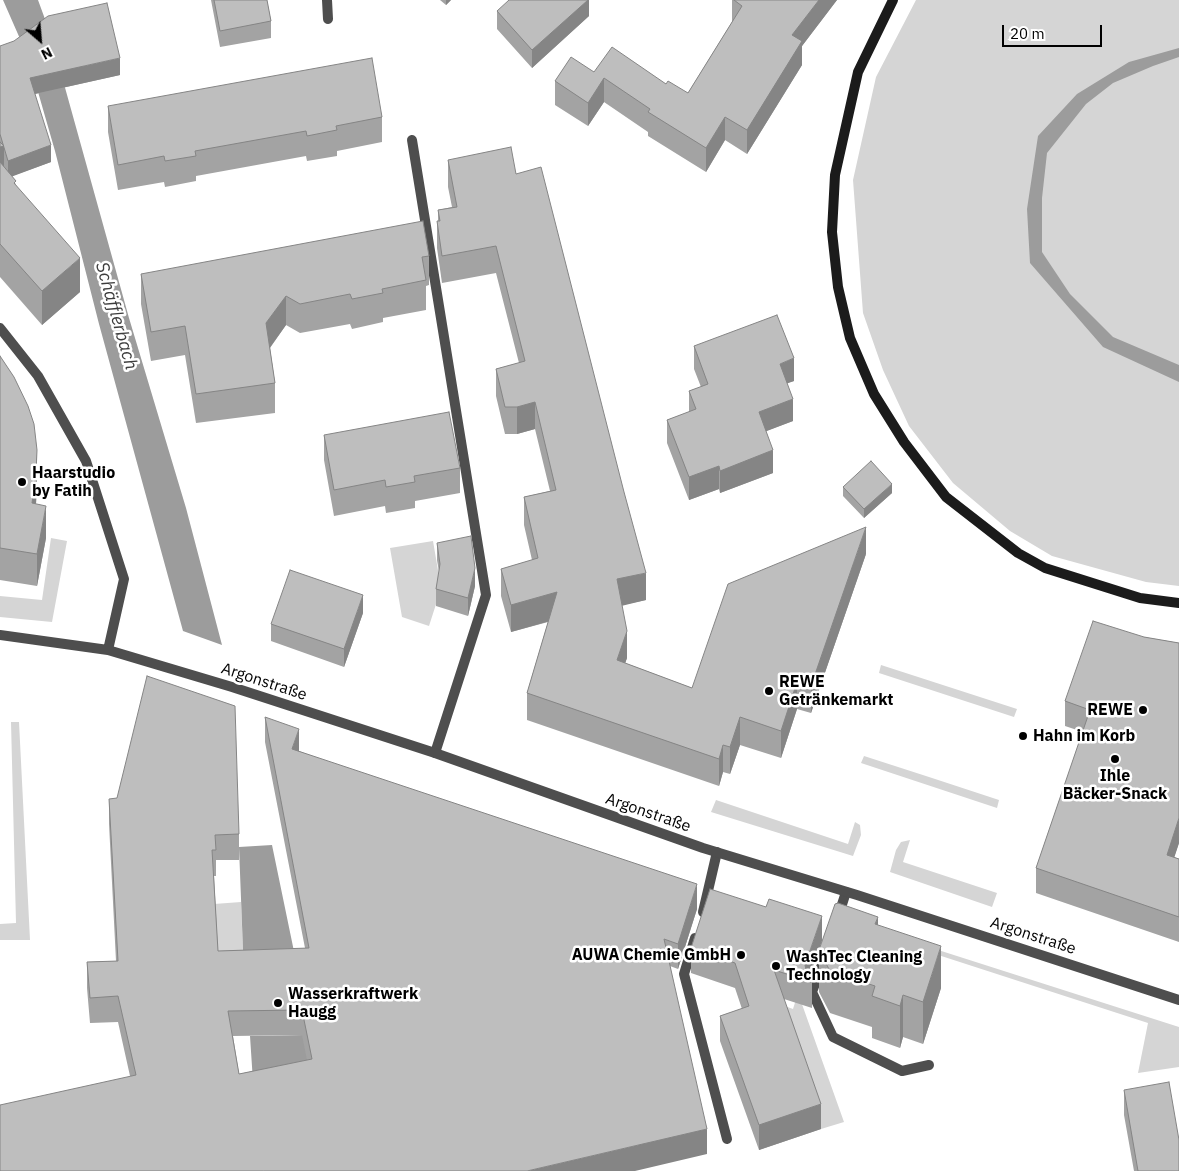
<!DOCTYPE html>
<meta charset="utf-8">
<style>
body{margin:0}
#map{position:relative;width:1179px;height:1171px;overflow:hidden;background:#fff;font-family:"IBM Plex Sans",sans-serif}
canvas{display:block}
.north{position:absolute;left:15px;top:15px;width:50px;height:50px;-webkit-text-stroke:4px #fff;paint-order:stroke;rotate:153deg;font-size:14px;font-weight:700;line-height:20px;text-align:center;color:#000}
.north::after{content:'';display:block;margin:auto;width:18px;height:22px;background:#000;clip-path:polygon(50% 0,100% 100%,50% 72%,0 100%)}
.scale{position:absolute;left:1002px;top:25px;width:100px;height:22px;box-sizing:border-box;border:2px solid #000;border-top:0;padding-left:6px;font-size:15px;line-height:18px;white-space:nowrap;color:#000;-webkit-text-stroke:4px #fff;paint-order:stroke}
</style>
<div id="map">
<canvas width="1179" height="1171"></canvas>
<div class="north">N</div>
<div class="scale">20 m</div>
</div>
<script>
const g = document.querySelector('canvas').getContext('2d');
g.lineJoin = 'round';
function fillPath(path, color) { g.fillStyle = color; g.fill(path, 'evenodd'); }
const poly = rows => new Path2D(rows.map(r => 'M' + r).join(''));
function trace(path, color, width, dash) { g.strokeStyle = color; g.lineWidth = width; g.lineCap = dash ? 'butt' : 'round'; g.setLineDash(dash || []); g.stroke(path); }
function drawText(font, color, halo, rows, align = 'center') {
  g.font = font + ' "IBM Plex Sans",sans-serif'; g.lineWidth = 5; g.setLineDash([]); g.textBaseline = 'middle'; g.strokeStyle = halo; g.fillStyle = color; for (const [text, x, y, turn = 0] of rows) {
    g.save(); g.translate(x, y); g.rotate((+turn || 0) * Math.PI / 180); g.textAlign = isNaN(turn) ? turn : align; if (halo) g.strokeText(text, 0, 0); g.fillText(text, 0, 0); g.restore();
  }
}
const green = poly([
 [916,0,1179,0,1179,586,1146,582,1052,556,1010,531,953,483,909,426,883,370,863,313,853,180,876,77],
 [51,538,67,541,52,622,0,617,0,596,42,600],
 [433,541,440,582,438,598,429,626,402,617,390,548],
 [881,665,1017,709,1014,717,879,673],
 [11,722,19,722,30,940,0,940,0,924,16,923],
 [864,756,929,777,999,800,997,808,861,763],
 [716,800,848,844,855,822,860,825,861,835,853,856,711,812],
 [910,840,903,862,997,893,992,907,890,872,896,850,901,842],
 [241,902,244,976,220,1010,214,904],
 [860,925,1179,1027,1179,1067,1138,1073,1148,1023,858,929],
 [798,993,844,1122,821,1129,791,1040,771,1001,793,1009]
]);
const water = poly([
 [3,0,38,0,49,30,129,318,186,508,222,645,183,631,99,324,55,151,28,57],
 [1179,48,1179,57,1153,66,1113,83,1086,104,1047,153,1042,198,1042,252,1070,294,1113,337,1179,365,1179,382,1103,347,1030,263,1027,209,1038,136,1077,94,1129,62],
 [272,845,297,966,244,976,239,847],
 [304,1035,312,1084,254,1097,250,1036]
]);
const lane = poly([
 [412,140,486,595,435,753],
 [703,912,717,852],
 [838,917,846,892],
 [695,938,684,974,727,1139],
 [824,959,812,992,833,1037,902,1071,929,1065]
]);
const street = poly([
 [327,0,328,19],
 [0,328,38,376,86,461,124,579,108,650],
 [0,635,108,650,232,687,435,753,703,848,857,895,1179,1000]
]);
const secondary = poly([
 [893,0,858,72,835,175,832,232,838,287,850,338,874,394,904,442,946,497,1018,553,1045,568,1140,598,1179,603]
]);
const wall = poly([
 [211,0,267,0,271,21,271,38,220,47],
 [440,0,451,0,446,5],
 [589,0,589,16,532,68,497,29,497,11],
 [732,0,837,0,802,46,802,65,747,154,725,140,706,172,648,136,648,132,604,102,588,126,555,105,555,81,594,72,666,84,688,93,732,22],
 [0,46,120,75,35,94,51,162,12,176,16,185,80,292,42,325,0,277],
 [108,106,382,117,382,142,337,151,337,156,307,161,306,156,196,176,196,181,165,187,164,182,118,190,108,132],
 [448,160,516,174,646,600,622,605,627,658,625,663,692,688,866,554,811,713,797,709,781,758,740,745,730,774,723,772,719,786,527,720,527,693,548,622,511,632,501,596,501,569,532,560,524,525,524,497,550,491,535,429,517,434,505,434,496,396,496,369,519,363,496,273,442,283,437,248,437,221,438,221,438,210,452,207,448,187],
 [429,256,429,285,426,286,426,310,383,318,383,322,352,329,350,324,300,333,286,325,270,348,275,383,275,413,196,423,185,355,151,361,141,304,141,274],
 [694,346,794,381,787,383,793,421,766,431,773,473,720,493,719,489,689,500,667,443,667,420,689,412,689,391,701,387,694,369],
 [0,356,37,482,36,504,46,538,37,586,0,580],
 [324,435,460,468,460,493,415,501,415,508,386,513,385,506,334,516,324,460],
 [843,487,892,493,864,518,843,496],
 [437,543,475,586,468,616,436,606,436,589,439,572,437,560],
 [363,613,344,667,271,641,271,624],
 [1144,637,1179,643,1179,843,1174,857,1179,859,1179,942,1036,893,1036,868,1083,732,1065,726,1065,701],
 [265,717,299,751,697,909,678,969,670,966,707,1154,130,1076,118,1022,90,1023,87,988,87,962,116,961,109,824,109,799,239,834,239,860,216,860,216,876,214,876,218,951,305,948,265,742],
 [302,1035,307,1060,239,1074,233,1036],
 [766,907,812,982,812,1008,784,999,821,1129,759,1150,720,1041,720,1016,742,1009,735,988,691,973,691,948],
 [878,925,941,988,923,1044,903,1037,900,1048,872,1038,872,1027,830,1013,819,992,819,950],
 [1124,1090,1179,1171,1134,1171,1124,1115]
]);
const shadedWall = poly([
 [446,0,451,0,446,5],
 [588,0,589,0,589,16,532,68,532,50],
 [819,0,837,0,802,46,802,65,747,154,747,130,792,35],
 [120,58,120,75,30,95,30,78],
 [604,78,604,102,588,126,588,103],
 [725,117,725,140,706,172,706,148],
 [51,145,51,162,8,178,8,161],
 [4,146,4,179,0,181,0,147],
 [80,258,80,292,42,325,42,291],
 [286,296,286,325,266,353,266,323],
 [794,358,794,381,780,386,780,364],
 [793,399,793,421,759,434,759,412],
 [535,402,535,429,517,434,517,407],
 [37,450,37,482,36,504,32,503],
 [773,450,773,473,720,493,720,471],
 [719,466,719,489,689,500,689,477],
 [892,484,892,493,864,518,864,509],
 [46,506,46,538,37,586,37,554],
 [866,527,866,554,811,713,811,686],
 [475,568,475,586,468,616,468,598],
 [646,573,646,600,617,607,617,579],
 [557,592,557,619,511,632,511,605],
 [363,595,363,613,344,667,344,649],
 [627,631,627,658,617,687,617,660],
 [797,682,797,709,781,758,781,731],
 [740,717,740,745,730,774,730,747],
 [299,729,299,754,292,749],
 [723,745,723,772,719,786,719,759],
 [1179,818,1179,843,1167,880,1167,855],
 [697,884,697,909,678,969,678,944],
 [822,916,822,941,808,981,805,980,805,965],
 [878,917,878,959,875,924],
 [941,946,941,988,923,1044,923,1002],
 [903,995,903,1037,900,1048,900,1006],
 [821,1104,821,1129,759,1150,759,1125],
 [707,1129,707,1154,635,1171,527,1171]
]);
const building = poly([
 [214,0,267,0,271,21,220,31,214,0],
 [509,0,588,0,532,50,497,11,509,0],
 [734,0,819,0,792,35,802,41,747,130,725,117,706,148,648,112,650,109,604,78,588,103,555,81,571,57,594,72,612,47,666,84,668,81,688,93,742,6,734,0],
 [107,3,120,58,30,78,51,145,8,161,0,134,0,46,14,41,48,16,107,3],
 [372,58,382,117,336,126,337,130,307,136,306,131,195,151,196,156,165,161,164,156,118,165,108,106,372,58],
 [0,142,4,146,0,147,0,142],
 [511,147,516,174,541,167,624,492,646,573,617,579,627,631,617,660,692,688,728,584,866,527,811,686,797,682,781,731,740,717,730,747,723,745,719,759,527,693,557,592,511,605,501,569,538,558,524,497,556,490,535,402,517,407,505,407,496,369,525,361,496,246,442,256,437,221,440,221,438,210,457,207,448,160,511,147],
 [0,162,16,181,14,183,80,258,42,291,0,244,0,162],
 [423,221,429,256,422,257,426,280,382,289,383,293,352,299,350,294,300,304,286,296,266,323,275,383,196,394,185,326,151,332,141,274,423,221],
 [777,315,794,358,780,364,793,399,759,412,773,450,720,471,719,466,689,477,667,420,696,409,689,391,708,384,694,346,777,315],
 [0,356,14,377,28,406,34,424,37,450,36,473,32,503,46,506,37,554,0,548,0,356],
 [449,412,460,468,414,476,415,482,386,487,385,480,334,490,324,435,449,412],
 [871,461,892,484,864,509,843,487,871,461],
 [471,536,475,568,468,598,436,589,440,564,437,543,471,536],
 [290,570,363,595,344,649,271,624,290,570],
 [1093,621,1144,637,1179,643,1179,818,1167,855,1179,859,1179,917,1036,868,1090,710,1065,701,1093,621],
 [147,676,235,706,239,834,215,835,216,850,212,850,218,951,309,948,265,717,299,729,292,749,697,884,678,944,664,939,707,1129,527,1171,0,1171,0,1105,136,1075,118,996,90,998,87,962,118,961,109,799,117,798,147,676],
 [302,1010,312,1059,239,1074,228,1011,302,1010],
 [710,889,766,907,769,899,822,916,805,965,806,970,812,982,774,970,821,1104,759,1125,720,1016,749,1006,735,963,691,948,710,889],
 [838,903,878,917,875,924,941,946,923,1002,903,995,900,1006,872,996,875,986,830,971,819,950,835,904,838,903],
 [1169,1082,1179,1140,1179,1171,1138,1171,1124,1090,1169,1082]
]);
const markers = [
 [22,482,5,"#000"],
 [769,691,5,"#000"],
 [1143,710,5,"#000"],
 [1023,736,5,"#000"],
 [1115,759,5,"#000"],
 [741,955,5,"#000"],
 [776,966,5,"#000"],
 [278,1003,5,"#000"]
];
const poiNames = [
 ["Haarstudio",32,473],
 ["by Fatih",32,491],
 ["REWE",779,682],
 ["Getränkemarkt",779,700],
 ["REWE",1133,710,"right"],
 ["Hahn im Korb",1033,736],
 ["Ihle",1115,776,"center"],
 ["Bäcker-Snack",1115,794,"center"],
 ["AUWA Chemie GmbH",731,955,"right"],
 ["WashTec Cleaning",786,957],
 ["Technology",786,975],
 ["Wasserkraftwerk",288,994],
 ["Haugg",288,1012]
];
const streetNames = [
 ["Argonstraße",264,682,18],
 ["Argonstraße",648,813,19],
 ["Argonstraße",1033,936,18]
];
const waterNames = [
 ["Schäfflerbach",116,316,74]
];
fillPath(green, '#d5d5d5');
fillPath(water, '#9c9c9c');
trace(lane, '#4e4e4e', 10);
trace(street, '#4e4e4e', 10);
trace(secondary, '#1b1b1b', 10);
fillPath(wall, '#a3a3a3');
fillPath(shadedWall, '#858585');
fillPath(building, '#bebebe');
trace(building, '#858585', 1);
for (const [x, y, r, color] of markers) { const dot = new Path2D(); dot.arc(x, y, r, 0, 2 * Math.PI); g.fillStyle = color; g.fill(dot); trace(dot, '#fff', 2); }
drawText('bold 16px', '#000', '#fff', poiNames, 'left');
drawText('16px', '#000', '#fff', streetNames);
drawText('italic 18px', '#3d3d3d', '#fff', waterNames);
</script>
